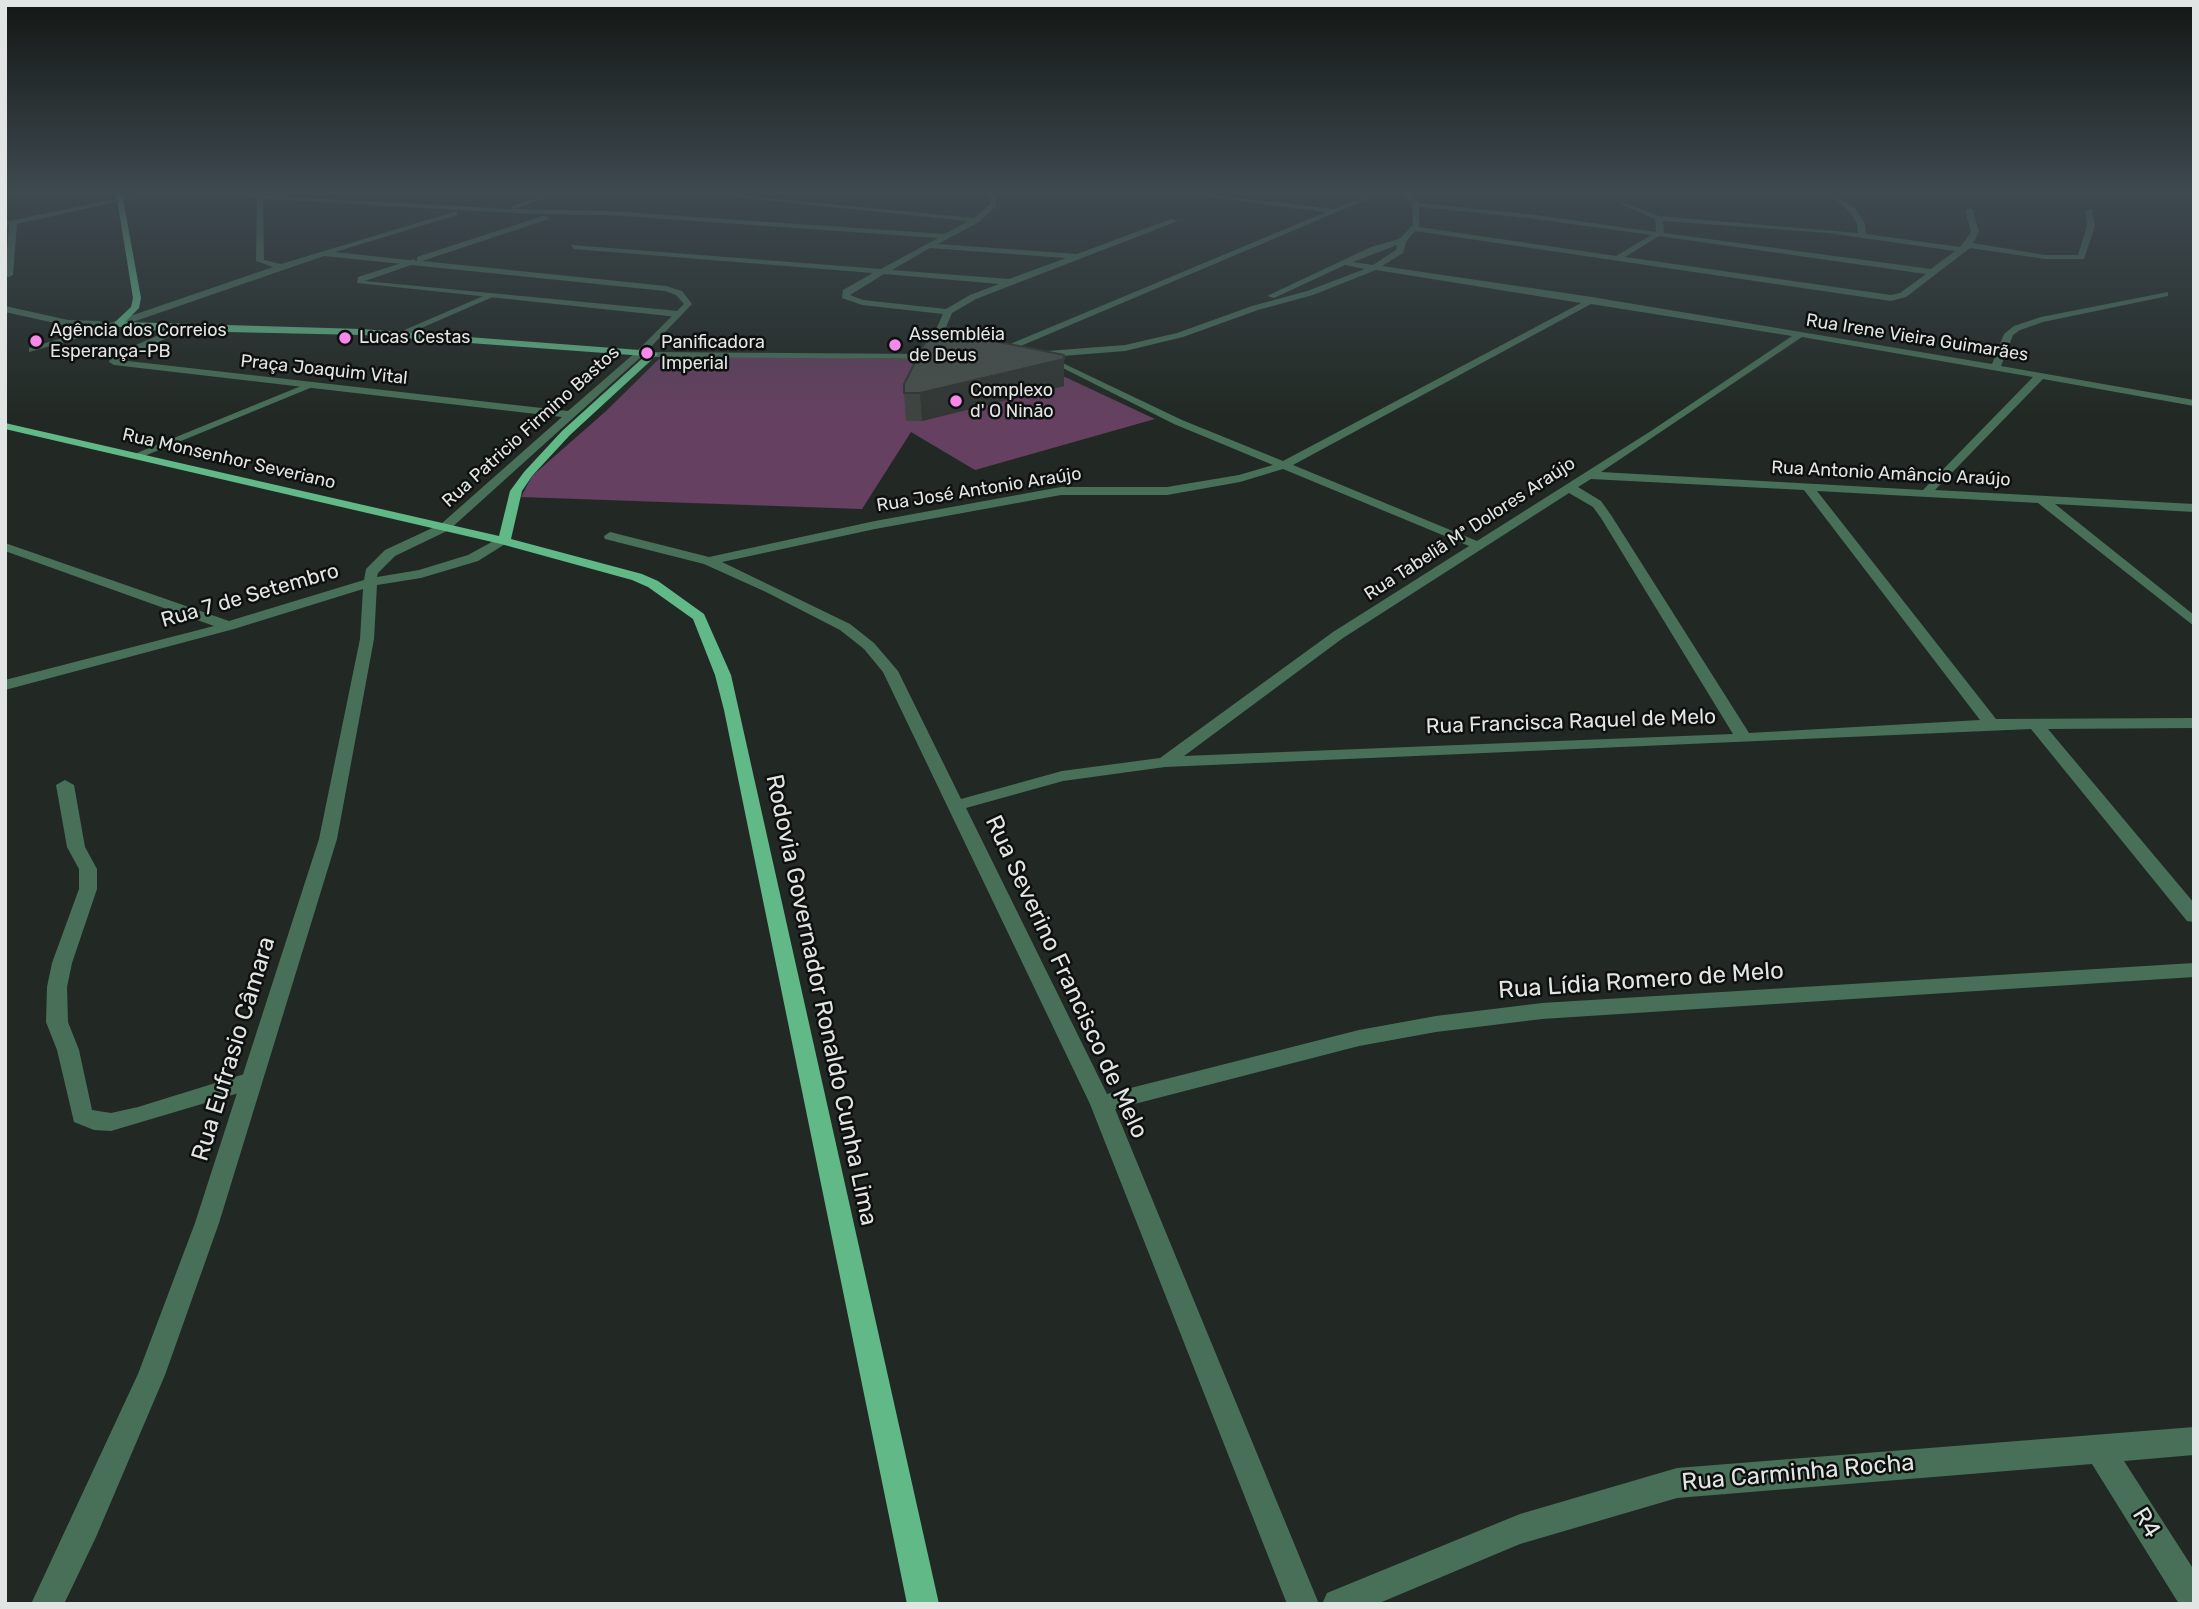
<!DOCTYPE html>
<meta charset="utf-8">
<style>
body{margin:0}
#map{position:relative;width:2199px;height:1609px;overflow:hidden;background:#222924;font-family:Rubik,sans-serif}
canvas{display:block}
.frame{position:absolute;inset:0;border:7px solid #e1e5e3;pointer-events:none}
</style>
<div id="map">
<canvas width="2199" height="1609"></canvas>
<div class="frame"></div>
</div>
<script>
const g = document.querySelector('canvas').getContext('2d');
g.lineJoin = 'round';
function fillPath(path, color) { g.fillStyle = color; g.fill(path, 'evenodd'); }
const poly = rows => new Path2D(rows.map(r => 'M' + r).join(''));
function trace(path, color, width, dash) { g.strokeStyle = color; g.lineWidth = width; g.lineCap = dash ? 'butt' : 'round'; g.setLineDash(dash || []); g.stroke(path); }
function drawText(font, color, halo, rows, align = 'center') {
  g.font = font + ' Rubik,sans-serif'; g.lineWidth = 5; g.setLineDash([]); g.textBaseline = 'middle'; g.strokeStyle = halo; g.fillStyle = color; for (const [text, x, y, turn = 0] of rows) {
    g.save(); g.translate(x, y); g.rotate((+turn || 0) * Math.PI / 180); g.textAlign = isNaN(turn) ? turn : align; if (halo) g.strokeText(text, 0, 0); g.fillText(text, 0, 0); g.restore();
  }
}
const forest = poly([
 [697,355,896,359,984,357,1065,377,1155,419,975,470,911,432,862,509,521,497,532,476,605,412,659,359]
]);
const service = poly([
 [414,259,417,263,365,281,678,311,682,314,678,317,357,283,358,277,414,259],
 [306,384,315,386,142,457,132,455,306,384],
 [65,780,74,785,85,847,97,869,97,889,72,963,67,987,68,1022,79,1050,92,1110,111,1113,138,1107,251,1072,259,1075,262,1081,259,1087,111,1131,94,1130,74,1122,57,1050,46,1022,47,987,52,963,79,889,79,869,67,847,56,785,65,780]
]);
const minor = poly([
 [143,193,156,193,17,224,13,275,9,277,5,276,9,225,5,226,5,222,143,193],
 [217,193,513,209,512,206,550,193,560,193,514,209,609,211,945,234,968,221,692,193,717,193,974,218,990,204,991,193,997,193,996,206,979,222,938,244,1077,254,1171,219,1178,221,976,299,952,313,935,354,943,355,943,359,653,357,650,356,650,352,925,354,943,314,862,305,842,298,843,290,873,273,574,249,571,245,881,269,938,238,609,215,531,214,263,199,264,260,281,264,457,211,457,215,335,252,417,261,417,257,546,215,549,219,422,261,666,286,682,291,692,304,643,355,449,530,395,556,378,573,377,577,419,570,468,555,499,538,504,537,510,541,478,561,421,578,377,585,374,639,337,839,219,1223,165,1375,96,1537,64,1604,31,1604,138,1374,195,1223,319,839,360,639,363,589,234,629,5,690,5,680,214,626,5,551,5,543,229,621,364,580,366,569,385,550,441,524,562,417,114,365,109,362,111,356,186,323,189,324,189,328,119,360,568,411,637,351,684,304,676,295,665,291,324,256,121,326,29,352,29,348,99,327,68,326,5,312,5,306,68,320,100,321,104,325,273,267,256,261,257,199,217,193],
 [930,248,1066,258,1009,279,892,270,930,248],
 [884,274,999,284,970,295,946,309,863,300,850,295,884,274],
 [1175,193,1197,193,1334,209,1373,193,1382,193,997,356,991,356,991,352,1326,212,1175,193],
 [1404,193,1410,193,1419,203,1528,214,1656,232,1655,219,1621,204,1621,202,1659,216,1858,233,1857,224,1850,212,1833,198,1836,196,1856,209,1865,224,1866,234,1960,247,1971,232,1965,210,1969,208,1973,210,1979,232,1973,243,2045,255,2078,255,2087,226,2085,211,2092,209,2095,226,2084,259,2045,259,1970,248,1906,297,1891,301,1415,231,1406,242,1403,253,1382,266,1592,297,1992,364,2004,334,2014,326,2041,317,2168,292,2168,296,2043,322,2020,330,2013,335,2001,366,2194,400,2194,406,2043,379,1935,490,2194,504,2194,512,2055,504,2194,615,2194,626,2038,503,1817,491,1996,719,2194,718,2194,728,2048,729,2194,903,2194,922,2187,921,2031,729,1165,767,1063,781,966,808,1107,1094,1359,1030,1436,1016,1542,1003,2194,963,2194,977,1542,1019,1436,1032,1359,1046,1115,1109,1319,1604,1287,1604,1090,1104,883,672,864,649,840,630,766,592,704,564,605,539,604,536,610,532,709,557,875,521,1061,487,1167,487,1239,475,1273,465,1174,424,1041,357,1029,355,1034,352,1125,345,1177,333,1252,306,1307,291,1365,269,1345,265,1274,298,1267,296,1371,247,1399,239,1413,225,1412,203,1404,197,1404,193],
 [1419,207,1528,218,1651,235,1616,256,1419,227,1419,207],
 [1663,221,1828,233,1955,251,1931,269,1664,233,1663,221],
 [1659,236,1926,274,1900,293,1891,295,1625,257,1659,236],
 [1397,245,1396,250,1373,265,1353,262,1397,245],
 [1376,270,1581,303,1283,461,1182,420,1050,357,1125,351,1183,337,1258,310,1313,295,1376,270],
 [1591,304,1792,336,1651,431,1477,541,1293,465,1591,304],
 [1802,337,2033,377,1923,490,1601,472,1802,337],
 [1283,469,1469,546,1333,632,1160,758,1062,771,961,799,898,671,874,643,850,624,722,562,875,529,1061,495,1167,495,1240,482,1283,469],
 [1591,479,1804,490,1980,720,1749,733,1611,515,1601,501,1578,487,1591,479],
 [1569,493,1593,507,1601,518,1733,734,1184,756,1343,638,1569,493],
 [488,294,495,296,403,336,395,334,488,294],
 [2194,1427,2194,1455,2124,1461,2194,1570,2194,1604,2179,1604,2092,1464,1677,1498,1520,1544,1377,1604,1322,1604,1327,1593,1520,1514,1677,1468,2194,1427]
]);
const primary = poly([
 [116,193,122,193,141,298,139,308,125,322,362,329,653,351,658,354,570,435,532,476,522,491,511,539,642,574,658,581,704,614,731,675,939,1604,907,1604,724,710,715,675,693,619,648,587,632,580,501,544,5,429,5,423,499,536,510,491,524,472,562,431,645,356,362,335,137,330,115,326,115,322,131,307,133,298,116,193]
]);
const wall = poly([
 [1064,355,1064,386,922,421,906,421,904,393]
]);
const shadedWall = poly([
 [1064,359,1064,386,922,421,920,393]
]);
const building = poly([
 [979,338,1064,355,1064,359,920,393,904,393,904,384,927,339,979,338]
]);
const markers = [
 [345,338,7,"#f888ea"],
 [36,341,7,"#f888ea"],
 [895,345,7,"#f888ea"],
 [647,353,7,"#f888ea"],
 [956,401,7,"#f888ea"]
];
const farPoinames = [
 ["Agência dos Correios",50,331],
 ["Esperança-PB",50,352],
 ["Assembléia",909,335],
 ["de Deus",909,356],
 ["Lucas Cestas",359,338],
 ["Panificadora",661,343],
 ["Imperial",661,364],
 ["Complexo",970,391],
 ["d' O Ninão",970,412]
];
const farStreetnames = [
 ["Rua Irene Vieira Guimarães",1917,338,9],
 ["Praça Joaquim Vital",324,370,6],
 ["Rua Patricio Firmino Bastos",531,427,-42],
 ["Rua Monsenhor Severiano",229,459,13],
 ["Rua Antonio Amâncio Araújo",1891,474,3],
 ["Rua José Antonio Araújo",979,490,-9],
 ["Rua Tabeliã Mª Dolores Araújo",1470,529,-33]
];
const streetNames = [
 ["Rua 7 de Setembro",250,596,-16],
 ["Rua Francisca Raquel de Melo",1571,722,-2]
];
const nearStreetnames = [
 ["Rua Severino Francisco de Melo",1066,977,65],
 ["Rua Lídia Romero de Melo",1641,981,-4],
 ["Rodovia Governador Ronaldo Cunha Lima",821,1000,78],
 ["Rua Eufrasio Câmara",234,1049,-73],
 ["Rua Carminha Rocha",1798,1473,-5],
 ["R4",2146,1523,58]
];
fillPath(forest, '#654060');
fillPath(service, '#487058');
fillPath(minor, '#487058');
fillPath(primary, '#61b988');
fillPath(wall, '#3e4440');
fillPath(shadedWall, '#323734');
fillPath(building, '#484f4b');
trace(building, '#323734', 2);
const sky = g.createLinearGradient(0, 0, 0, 418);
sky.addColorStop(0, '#131714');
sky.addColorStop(0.46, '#3e4950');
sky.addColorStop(1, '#3e495000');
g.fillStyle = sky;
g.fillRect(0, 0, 2199, 418);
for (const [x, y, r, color] of markers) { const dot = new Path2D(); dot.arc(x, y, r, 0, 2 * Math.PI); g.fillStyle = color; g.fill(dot); trace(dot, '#0e100f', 2.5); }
drawText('18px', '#e1e5e3', '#0e100f', farPoinames, 'left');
drawText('18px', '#e1e5e3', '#0e100f', farStreetnames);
drawText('21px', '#e1e5e3', '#0e100f', streetNames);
drawText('24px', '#e1e5e3', '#0e100f', nearStreetnames);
</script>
